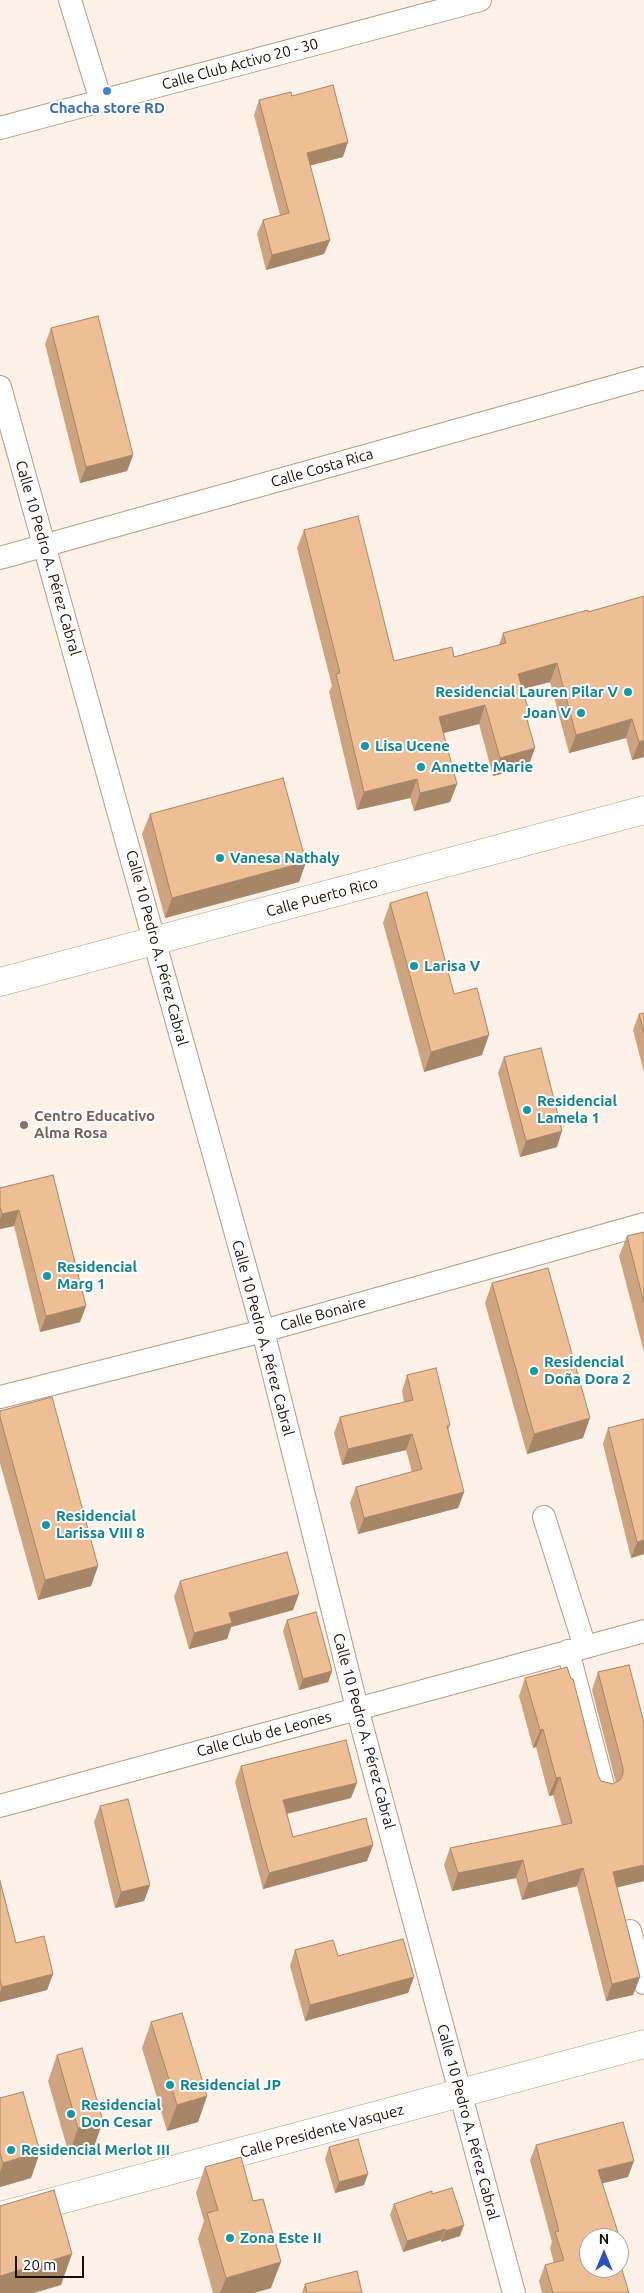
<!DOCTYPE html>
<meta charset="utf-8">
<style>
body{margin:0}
#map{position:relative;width:644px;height:2293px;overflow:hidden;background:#fdf1e8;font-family:Ubuntu,sans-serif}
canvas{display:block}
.north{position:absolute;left:579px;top:2228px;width:50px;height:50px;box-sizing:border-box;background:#fff;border:1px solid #a39f9c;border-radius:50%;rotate:0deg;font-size:14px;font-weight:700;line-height:20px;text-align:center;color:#180f07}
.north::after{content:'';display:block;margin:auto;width:18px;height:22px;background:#2d51c0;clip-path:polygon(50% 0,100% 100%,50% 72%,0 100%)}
.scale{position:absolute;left:15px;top:2256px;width:69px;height:22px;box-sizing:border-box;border:2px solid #180f07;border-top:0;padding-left:6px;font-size:15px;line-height:18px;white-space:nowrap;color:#180f07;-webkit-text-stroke:4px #fff;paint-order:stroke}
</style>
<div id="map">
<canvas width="644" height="2293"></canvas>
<div class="north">N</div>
<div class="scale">20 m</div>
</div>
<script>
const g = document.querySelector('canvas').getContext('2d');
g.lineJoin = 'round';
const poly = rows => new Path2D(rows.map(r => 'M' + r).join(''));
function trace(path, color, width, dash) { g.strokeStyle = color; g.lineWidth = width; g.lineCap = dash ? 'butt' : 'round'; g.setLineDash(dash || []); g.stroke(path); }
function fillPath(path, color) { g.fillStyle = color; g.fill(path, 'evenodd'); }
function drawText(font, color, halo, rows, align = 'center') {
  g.font = font + ' Ubuntu,sans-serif'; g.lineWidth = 4; g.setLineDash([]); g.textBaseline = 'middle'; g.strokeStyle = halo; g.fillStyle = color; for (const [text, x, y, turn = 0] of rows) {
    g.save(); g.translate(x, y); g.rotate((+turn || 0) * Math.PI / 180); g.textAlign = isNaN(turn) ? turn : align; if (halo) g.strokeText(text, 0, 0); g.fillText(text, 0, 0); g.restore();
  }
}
const street = poly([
 [70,0,101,101],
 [0,128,480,0],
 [0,387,263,1331,357,1708,514,2293],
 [0,558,644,378],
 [0,1397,263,1331,644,1224],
 [544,1517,585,1647],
 [568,1651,604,1789],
 [0,1806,644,1631],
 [630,1931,644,1983]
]);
const secondary = poly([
 [0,982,644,810],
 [0,2216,644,2044]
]);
const wall = poly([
 [292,96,343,157,310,165,330,240,324,254,266,270,257,234,263,220,280,215,254,115,259,100],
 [51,328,133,455,127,471,80,483,45,344],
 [304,530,394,661,454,657,499,645,503,633,588,612,644,596,644,757,632,760,626,738,569,753,550,682,522,689,530,715,527,721,535,748,528,767,493,776,479,724,443,733,457,784,450,802,414,811,410,798,357,810,329,692,332,686,297,548],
 [150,814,306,862,299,882,165,918,142,834],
 [390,903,454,994,482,1055,424,1072,383,923],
 [644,1013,644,1072,633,1030,639,1014],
 [504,1057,557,1147,520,1157,498,1073],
 [53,1175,86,1306,80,1322,40,1332,14,1226,0,1229,0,1188],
 [644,1232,644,1352,619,1256,627,1236],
 [492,1283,583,1438,527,1454,485,1303],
 [407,1375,450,1425,448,1431,464,1492,458,1508,358,1534,350,1503,356,1487,412,1472,406,1450,342,1465,334,1433,340,1417,404,1402,402,1391],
 [0,1411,98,1566,91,1586,38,1600,0,1463],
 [608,1428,644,1554,631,1558,603,1444],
 [180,1581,293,1610,231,1627,227,1639,189,1649,174,1597],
 [287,1620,332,1671,328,1682,299,1690,283,1631],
 [629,1665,644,1881,617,1887,640,1977,633,1995,606,2001,577,1886,522,1900,516,1878,452,1891,444,1865,450,1848,562,1826,553,1795,549,1796,536,1747,533,1748,519,1696,525,1678,598,1775,601,1781,613,1784,616,1783,592,1690,598,1672],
 [241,1766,351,1798,287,1814,293,1837,373,1845,367,1861,263,1889,246,1824,235,1782],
 [100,1806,150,1885,144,1901,115,1908,94,1822],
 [0,1881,16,1943,53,1974,47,1990,0,2002],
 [295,1950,338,1956,414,1977,408,1993,305,2021,290,1966],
 [151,2022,207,2096,198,2122,167,2131,142,2048],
 [57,2055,94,2147,69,2154,48,2081],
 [0,2098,40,2152,31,2178,0,2187],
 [536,2145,628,2177,602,2183,589,2238,629,2293,542,2293,539,2281,545,2265,554,2263,550,2248,552,2242,530,2160],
 [329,2147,364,2185,335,2193,325,2159],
 [205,2167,271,2288,254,2293,213,2293,198,2239,204,2221,196,2193],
 [432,2194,460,2236,441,2242,441,2240,403,2252,390,2215,394,2204],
 [305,2284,362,2293,302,2293]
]);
const shadedWall = poly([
 [348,142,343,157,301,168,307,153],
 [330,240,324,254,266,270,272,255],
 [133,455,127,471,80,483,86,467],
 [557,663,550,682,511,692,518,674],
 [485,705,479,724,432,736,439,717],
 [632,719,626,738,569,753,576,735],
 [644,740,644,757,632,760,639,742],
 [535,748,528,767,493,776,500,758],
 [417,779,410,798,357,810,364,792],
 [457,784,450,802,414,811,420,793],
 [306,862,299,882,165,918,172,898],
 [489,1035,482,1055,424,1072,431,1052],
 [562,1131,557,1147,520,1157,526,1141],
 [19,1210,14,1226,0,1229,0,1219,2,1214],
 [86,1306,80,1322,40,1332,46,1316],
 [590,1418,583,1438,527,1454,534,1434],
 [412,1434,406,1450,342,1465,348,1449],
 [464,1492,458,1508,358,1534,364,1518],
 [644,1540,644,1554,631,1558,637,1542],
 [98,1566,91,1586,38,1600,45,1580],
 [299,1594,293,1610,231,1627,227,1639,189,1649,194,1633,229,1613],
 [332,1671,328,1682,299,1690,303,1679],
 [543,1729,536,1747,533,1748,540,1730],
 [560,1777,553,1795,549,1796,556,1778],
 [357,1783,351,1798,277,1816,283,1800],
 [373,1845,367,1861,263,1889,269,1873],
 [523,1860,516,1878,452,1891,458,1873],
 [644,1865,644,1881,607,1890,613,1872],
 [583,1868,577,1886,522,1900,528,1883],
 [150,1885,144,1901,115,1908,121,1892],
 [53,1974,47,1990,0,2002,0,1993,2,1987],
 [414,1977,408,1993,305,2021,310,2005],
 [640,1977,633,1995,606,2001,612,1984],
 [207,2096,198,2122,167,2131,177,2105],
 [103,2121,94,2147,69,2154,78,2128],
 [40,2152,31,2178,0,2187,0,2172,3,2163],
 [634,2161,628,2177,592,2186,598,2170],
 [368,2174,364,2185,335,2193,339,2182],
 [464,2225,460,2236,441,2242,445,2231],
 [445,2229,441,2240,403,2252,407,2241],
 [72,2254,61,2285,34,2293,0,2293,0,2276],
 [281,2262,271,2288,254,2293,220,2293,226,2278]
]);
const building = poly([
 [333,85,348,142,307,153,330,240,272,255,263,220,289,213,259,100,291,92,292,96,333,85],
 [98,316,133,455,86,467,51,328,98,316],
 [358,516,394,661,452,647,454,657,506,643,503,633,588,610,588,612,644,596,644,740,639,742,632,719,576,735,557,663,518,674,530,715,526,716,535,748,500,758,485,705,439,717,457,784,420,793,417,779,364,792,336,674,340,673,304,530,358,516],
 [283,778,306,862,172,898,150,814,283,778],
 [427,892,454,994,477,988,489,1035,431,1052,390,903,427,892],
 [644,1013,644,1033,639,1014,644,1013],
 [541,1048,562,1131,526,1141,504,1057,541,1048],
 [53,1175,86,1306,46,1316,19,1210,2,1214,0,1207,0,1188,53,1175],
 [644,1232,644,1303,627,1236,644,1232],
 [548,1268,590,1418,534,1434,492,1283,548,1268],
 [436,1368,450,1425,447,1426,464,1492,364,1518,356,1487,422,1469,412,1434,348,1449,340,1417,413,1400,407,1375,436,1368],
 [52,1397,98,1566,45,1580,0,1417,0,1411,52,1397],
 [644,1419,644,1540,637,1542,608,1428,644,1419],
 [287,1552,299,1594,229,1613,232,1623,194,1633,180,1581,287,1552],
 [316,1612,332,1671,303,1679,287,1620,316,1612],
 [629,1665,644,1723,644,1865,613,1872,640,1977,612,1984,583,1868,528,1883,523,1860,458,1873,450,1848,572,1823,560,1777,556,1778,543,1729,540,1730,525,1678,567,1667,571,1679,573,1679,598,1775,601,1781,613,1784,620,1780,623,1774,623,1768,598,1672,629,1665],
 [346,1740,357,1783,283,1800,293,1837,366,1818,373,1845,269,1873,251,1808,241,1766,346,1740],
 [128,1799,150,1885,121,1892,100,1806,128,1799],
 [0,1881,16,1943,44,1936,53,1974,2,1987,0,1979,0,1881],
 [403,1939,414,1977,310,2005,295,1950,333,1940,338,1956,403,1939],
 [182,2013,207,2096,177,2105,151,2022,182,2013],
 [82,2048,103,2121,78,2128,57,2055,82,2048],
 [23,2092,40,2152,3,2163,0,2152,0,2098,23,2092],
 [623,2122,634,2161,598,2170,621,2242,619,2242,619,2238,589,2238,589,2268,619,2268,619,2260,629,2293,553,2293,545,2265,564,2260,555,2232,559,2231,536,2145,623,2122],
 [358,2139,368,2174,339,2182,329,2147,358,2139],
 [241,2157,253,2201,263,2199,281,2262,226,2278,207,2213,218,2210,205,2167,241,2157],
 [452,2188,464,2225,445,2231,445,2229,407,2241,394,2204,432,2191,432,2194,452,2188],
 [54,2190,72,2254,0,2276,0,2206,54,2190],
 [357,2271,362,2293,307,2293,305,2284,357,2271]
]);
const markers = [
 [107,91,5,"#3f7fe0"],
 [628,692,5,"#0f9aa8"],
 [581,713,5,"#0f9aa8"],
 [365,746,5,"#0f9aa8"],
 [421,767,5,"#0f9aa8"],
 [220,858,5,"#0f9aa8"],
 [414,966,5,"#0f9aa8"],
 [527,1110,5,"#0f9aa8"],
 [24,1125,5,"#8d6e63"],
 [47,1276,5,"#0f9aa8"],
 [534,1371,5,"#0f9aa8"],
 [46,1525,5,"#0f9aa8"],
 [170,2085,5,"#0f9aa8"],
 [71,2114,5,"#0f9aa8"],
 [11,2150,5,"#0f9aa8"],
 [230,2238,5,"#0f9aa8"]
];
const streetNames = [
 ["Calle Club Activo 20 - 30",240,64,-15],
 ["Calle Costa Rica",322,468,-16],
 ["Calle 10 Pedro A. Pérez Cabral",48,558,74],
 ["Calle Puerto Rico",322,897,-15],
 ["Calle 10 Pedro A. Pérez Cabral",157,948,75],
 ["Calle Bonaire",323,1314,-16],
 ["Calle 10 Pedro A. Pérez Cabral",263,1338,75],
 ["Calle 10 Pedro A. Pérez Cabral",364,1731,75],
 ["Calle Club de Leones",264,1734,-15],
 ["Calle 10 Pedro A. Pérez Cabral",468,2122,75],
 ["Calle Presidente Vasquez",322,2131,-15]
];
const shopNames = [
 ["Chacha store RD",107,108]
];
const cultureNames = [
 ["Residencial Lauren Pilar V",618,692,"right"],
 ["Joan V",571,713,"right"],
 ["Lisa Ucene",375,746],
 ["Annette Marie",431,767],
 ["Vanesa Nathaly",230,858],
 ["Larisa V",424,966],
 ["Residencial",537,1101],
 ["Lamela 1",537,1118],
 ["Residencial",57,1267],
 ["Marg 1",57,1284],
 ["Residencial",544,1362],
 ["Doña Dora 2",544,1379],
 ["Residencial",56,1516],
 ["Larissa VIII 8",56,1533],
 ["Residencial JP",180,2085],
 ["Residencial",81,2105],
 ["Don Cesar",81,2122],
 ["Residencial Merlot III",21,2150],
 ["Zona Este II",240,2238]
];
const educationNames = [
 ["Centro Educativo",34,1116],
 ["Alma Rosa",34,1133]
];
trace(street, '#b39a83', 24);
trace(secondary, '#b39a83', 29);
trace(street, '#fff', 22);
trace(secondary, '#fff', 28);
fillPath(wall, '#cda47f');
fillPath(shadedWall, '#a78668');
fillPath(building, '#eebf94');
trace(building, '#a78668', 1);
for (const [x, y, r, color] of markers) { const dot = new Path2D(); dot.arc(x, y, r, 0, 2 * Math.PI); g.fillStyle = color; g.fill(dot); trace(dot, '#fff', 2); }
drawText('15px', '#180f07', '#fff', streetNames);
drawText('bold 15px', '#366cbe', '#fff', shopNames);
drawText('bold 15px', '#0d838f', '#fff', cultureNames, 'left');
drawText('bold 15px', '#785e54', '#fff', educationNames, 'left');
</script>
